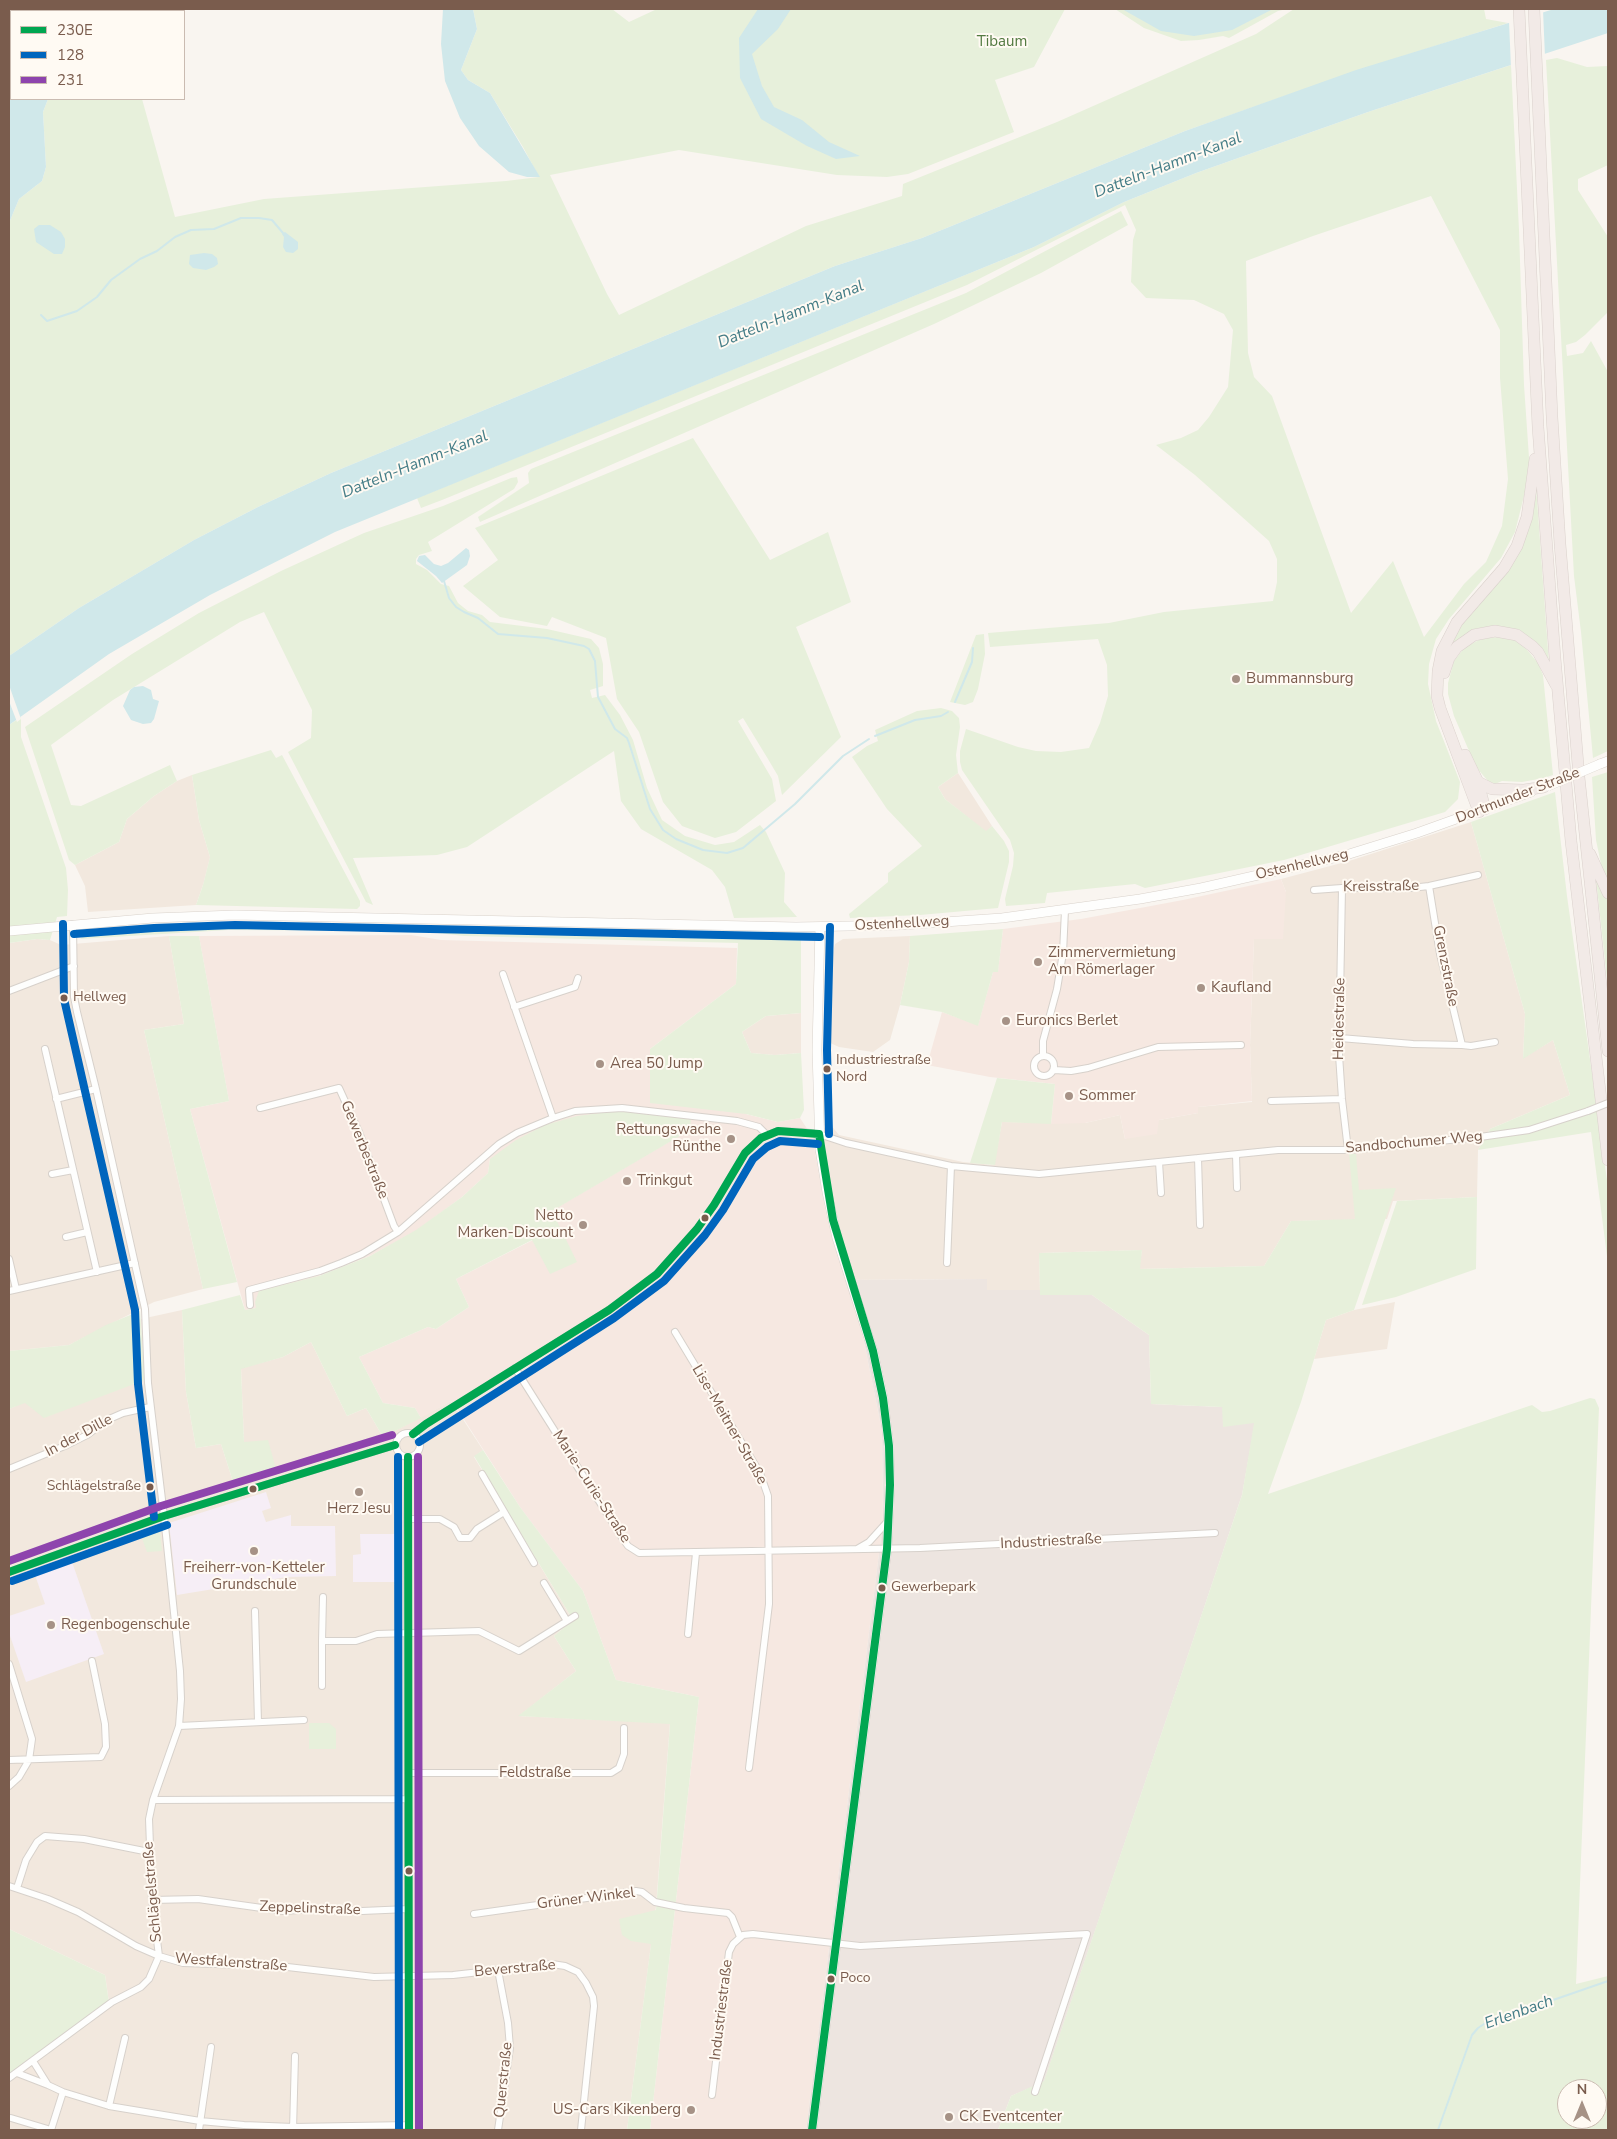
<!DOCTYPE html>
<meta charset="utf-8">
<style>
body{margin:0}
#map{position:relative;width:1617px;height:2139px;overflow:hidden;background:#f9f5f0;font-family:"Nunito Sans",sans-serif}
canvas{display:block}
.frame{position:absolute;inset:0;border:10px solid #7a5c4d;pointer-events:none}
.legend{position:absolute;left:10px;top:10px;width:175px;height:90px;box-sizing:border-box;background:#fffaf3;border:1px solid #cabbb1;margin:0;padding:6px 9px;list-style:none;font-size:15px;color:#7a5c4d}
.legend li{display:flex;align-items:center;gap:10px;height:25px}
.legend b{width:25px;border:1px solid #cabbb1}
.north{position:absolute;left:1557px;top:2079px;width:50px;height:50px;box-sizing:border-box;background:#fffaf3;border:1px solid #cabbb1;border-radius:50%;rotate:0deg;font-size:14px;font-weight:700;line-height:20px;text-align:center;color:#7a5c4d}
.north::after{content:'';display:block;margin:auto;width:18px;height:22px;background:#a69286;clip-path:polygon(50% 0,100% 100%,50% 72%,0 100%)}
</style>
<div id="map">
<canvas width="1617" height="2139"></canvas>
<div class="frame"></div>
<ul class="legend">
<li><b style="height:6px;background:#00a651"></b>230E</li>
<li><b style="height:6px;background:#0065bd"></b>128</li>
<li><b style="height:6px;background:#8e44ad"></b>231</li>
</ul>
<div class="north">N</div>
</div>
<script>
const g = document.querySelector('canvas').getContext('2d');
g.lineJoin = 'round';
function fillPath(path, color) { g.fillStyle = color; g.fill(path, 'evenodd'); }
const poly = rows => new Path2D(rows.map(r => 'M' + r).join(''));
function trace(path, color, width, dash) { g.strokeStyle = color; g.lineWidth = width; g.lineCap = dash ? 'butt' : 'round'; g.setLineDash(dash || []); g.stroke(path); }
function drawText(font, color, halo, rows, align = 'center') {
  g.font = font + ' "Nunito Sans",sans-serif'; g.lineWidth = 4; g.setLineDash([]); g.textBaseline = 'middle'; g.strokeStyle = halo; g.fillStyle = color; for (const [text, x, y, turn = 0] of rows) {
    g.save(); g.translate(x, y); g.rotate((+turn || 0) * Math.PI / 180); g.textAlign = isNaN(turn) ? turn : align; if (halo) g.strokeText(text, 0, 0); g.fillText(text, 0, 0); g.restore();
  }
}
const residential = poly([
 [958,773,992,826,986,832,945,799,938,787],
 [192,775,199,820,210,857,203,885,196,905,88,912,85,886,75,865,119,842,127,819,154,796,177,781],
 [1471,822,1525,1014,1523,1058,1553,1040,1570,1095,1490,1129,1478,1150,1477,1197,1393,1201,1387,1219,1291,1221,1264,1266,1139,1269,1142,1250,1039,1253,1040,1290,987,1290,986,1279,845,1280,827,1218,812,1136,830,1124,839,1135,963,1162,994,1165,1002,1122,1085,1123,1120,1115,1125,1139,1159,1120,1198,1113,1198,1107,1252,1102,1250,1045,1254,939,1286,892,1281,879,1349,861],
 [169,936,184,1024,144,1030,203,1289,154,1302,69,1345,9,1351,9,943,37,939,50,940,61,945],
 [910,936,909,962,900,1005,890,1040,873,1052,839,1047,828,1042,832,957,835,944,843,939],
 [801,1013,801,1053,775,1055,751,1053,742,1032,766,1016],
 [1395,1302,1387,1349,1314,1359,1326,1320,1354,1310],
 [182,1310,186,1392,196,1448,221,1444,234,1485,277,1473,244,1442,241,1368,283,1357,311,1342,347,1416,366,1408,383,1437,451,1401,483,1450,474,1457,573,1620,554,1636,576,1671,519,1716,670,1723,656,1906,627,2130,9,2130,9,2074,109,2003,105,1975,9,1929,9,1409,25,1402,144,1380,141,1319]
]);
const commercial = poly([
 [1281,879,1286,892,1283,939,1254,939,1250,1045,1252,1101,1198,1107,1198,1113,1159,1120,1157,1134,1125,1139,1120,1115,1085,1123,1051,1124,1055,1084,990,1077,927,1065,942,1012,978,1025,993,972,998,971,1003,929,1081,919,1183,900],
 [411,935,441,940,737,948,736,984,650,1049,746,1114,778,1122,800,1118,812,1136,827,1218,861,1327,882,1431,883,1522,806,2130,650,2130,699,1697,616,1680,583,1591,520,1507,458,1410,451,1401,421,1418,415,1408,383,1403,359,1357,428,1327,436,1329,469,1307,456,1279,533,1240,576,1262,551,1211,689,1130,490,1159,488,1173,462,1197,416,1231,370,1256,319,1276,257,1308,245,1310,190,1109,229,1101,199,936]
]);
const industrial = poly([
 [987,1279,987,1290,1040,1290,1040,1295,1092,1295,1149,1335,1151,1404,1222,1407,1255,1423,1242,1495,1044,2082,1011,2096,998,2130,806,2130,883,1522,882,1431,861,1327,845,1280]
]);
const education = poly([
 [266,1492,271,1508,262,1511,266,1522,291,1515,291,1526,335,1526,336,1576,287,1577,177,1595,169,1523],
 [360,1534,401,1534,402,1582,353,1582,353,1555,361,1554],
 [71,1559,104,1654,26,1682,9,1633,9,1616,45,1604,34,1572]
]);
const green = poly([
 [9,9,52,9,50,11,11,11,11,75,9,83],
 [473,9,612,9,629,22,657,9,1065,9,1034,67,995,80,1014,132,908,174,887,177,837,175,679,150,550,175,607,294,619,315,806,226,902,196,903,184,1057,122,1256,34,1294,9,1484,9,1486,19,1508,23,1356,71,1185,131,922,238,835,266,331,473,258,507,194,540,79,608,9,656,9,223,19,199,42,181,46,167,43,112,48,99,142,99,175,217,264,199,506,181,539,177,523,147,490,93,468,80,461,70,477,29],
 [1115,9,1287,9,1278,11,1229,38,1223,36,1199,40,1181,41,1144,28],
 [1557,58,1587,67,1608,66,1608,165,1578,179,1578,190,1608,237,1608,312,1585,335,1576,342,1566,345,1567,356,1583,353,1591,341,1608,372,1608,751,1593,758,1581,632,1574,576,1546,60],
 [1511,65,1519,230,1524,385,1530,472,1515,532,1501,558,1449,619,1436,639,1429,664,1428,684,1436,721,1460,782,1458,799,1445,812,1284,860,1145,888,1135,884,1047,893,1045,903,1006,906,1005,899,1013,866,1014,853,1010,840,962,770,960,762,960,751,966,729,1018,747,1036,751,1061,752,1089,748,1100,723,1108,696,1107,665,1098,639,990,647,988,633,1109,623,1164,612,1273,601,1277,582,1277,559,1269,541,1195,475,1156,445,1181,438,1198,430,1209,417,1228,387,1233,330,1224,314,1194,300,1146,298,1131,282,1133,240,1136,230,1125,205,967,285,442,500,421,508,417,498,1034,247,1124,202,1196,173,1368,112],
 [1431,196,1500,330,1500,378,1508,479,1502,526,1486,562,1464,584,1424,637,1393,561,1351,613,1272,396,1254,377,1248,353,1246,261,1313,236],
 [1121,211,1128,225,1041,273,934,324,480,522,478,517,529,483,528,473,531,469,966,293],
 [693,438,770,560,828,532,851,602,796,627,841,737,782,795,778,776,768,759,743,718,738,721,772,779,776,801,736,832,715,838,682,826,663,802,639,732,617,699,606,638,552,617,547,626,500,617,463,586,498,560,475,528],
 [517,477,518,482,514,489,428,542,432,551,419,555,416,559,416,564,427,570,441,584,449,586,458,603,468,611,482,615,490,622,547,629,591,639,599,648,603,664,603,686,590,690,592,698,605,695,620,715,633,740,647,788,662,820,685,836,715,845,734,842,760,825,766,832,785,873,784,902,797,917,734,918,725,887,712,870,641,829,621,801,614,751,467,847,437,855,353,858,373,905,366,902,288,752,311,738,312,710,264,612,240,622,113,700,51,745,71,805,81,806,170,765,177,781,154,796,127,819,119,842,75,865,69,860,25,727,132,654,199,613,281,571,364,533,443,506,511,478],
 [1536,486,1549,664,1539,648,1486,629,1442,664,1458,625,1497,584],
 [984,634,985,654,978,689,973,702,965,705,950,702,976,635],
 [1501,637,1514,640,1523,645,1538,663,1543,675,1553,775,1544,778,1522,782,1502,781,1495,784,1488,781,1476,767,1454,716,1448,694,1448,683,1454,661,1465,647,1483,638],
 [941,708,952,711,959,718,960,727,956,755,958,773,938,787,945,799,986,831,992,826,1004,841,1009,851,1009,862,998,908,920,915,850,918,849,914,888,882,888,873,922,846,887,809,852,757,867,746,878,741,875,730,917,711],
 [21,717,21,737,66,868,68,890,67,916,57,917,50,940,37,939,9,943,9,725],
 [271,750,276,758,282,755,360,901,360,906,357,909,196,905,203,885,210,857,199,820,192,775],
 [1608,772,1608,885,1602,869,1596,840,1592,777],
 [1555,792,1567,896,1608,1187,1608,1264,1591,1132,1478,1150,1490,1129,1570,1095,1553,1040,1523,1059,1525,1014,1471,822],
 [1596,879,1608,897,1608,988],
 [251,922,801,935,801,1013,766,1016,742,1032,751,1053,775,1055,801,1053,804,1110,800,1118,778,1122,746,1114,650,1103,650,1049,736,984,738,943,464,936,420,931,228,930,80,939,88,932,192,924],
 [1003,929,998,972,993,972,978,1026,942,1012,900,1005,909,962,910,936],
 [169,936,199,936,229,1101,190,1109,237,1282,203,1289,144,1030,184,1024],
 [997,1078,1055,1084,1051,1124,1002,1122,995,1165,970,1163],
 [617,1111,691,1119,690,1130,552,1211,577,1262,550,1274,532,1240,456,1279,469,1307,436,1329,428,1327,359,1357,383,1403,415,1408,421,1418,383,1437,366,1408,347,1416,311,1342,283,1357,241,1369,244,1442,268,1440,277,1473,234,1485,221,1444,196,1448,186,1392,182,1310,240,1295,245,1310,256,1308,255,1302,259,1291,319,1276,370,1256,416,1230,462,1197,488,1173,490,1159,516,1140,545,1125,577,1116],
 [1349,1154,1356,1154,1359,1190,1396,1188,1354,1310,1326,1320,1301,1402,1268,1494,1532,1405,1542,1412,1550,1411,1590,1398,1595,1399,1599,1408,1576,1984,1608,1976,1608,2130,998,2130,1011,2096,1044,2081,1242,1495,1254,1423,1223,1427,1222,1407,1151,1404,1149,1335,1092,1295,1040,1295,1039,1253,1142,1250,1140,1269,1264,1266,1291,1221,1355,1219],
 [1567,2089,1597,2089,1597,2119,1567,2119],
 [1477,1197,1476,1269,1396,1297,1362,1305,1397,1201],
 [140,1311,145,1380,44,1418,25,1403,9,1409,9,1351,69,1345,106,1325],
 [483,1450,520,1507,583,1591,616,1680,699,1697,650,2130,627,2130,651,1944,631,1941,622,1935,619,1919,656,1910,670,1724,518,1716,576,1671,554,1636,573,1620,474,1456],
 [156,1528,160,1530,162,1551,147,1552,140,1533],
 [309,1723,329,1723,336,1729,336,1749,309,1749],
 [9,1929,105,1975,109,2003,9,2074]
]);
const water = poly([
 [443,9,473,9,477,29,461,70,468,80,490,93,540,177,527,177,509,172,479,146,460,118,445,81,441,44],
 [758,9,791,9,778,29,752,54,762,86,774,107,802,120,829,142,860,156,836,159,807,146,761,119,740,78,739,38],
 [1122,9,1273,9,1232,30,1194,36,1161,31],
 [1554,9,1608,9,1608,33,1368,112,1196,173,1124,202,1034,247,335,532,210,595,109,654,9,725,9,656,79,608,194,540,258,507,331,473,835,266,922,238,1185,131,1356,70],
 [11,75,11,99,48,99,43,112,46,167,42,181,19,199,9,223,9,83],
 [39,225,50,225,61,232,65,239,65,247,62,254,54,254,36,242,34,229],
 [285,232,298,242,298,249,293,253,286,252,283,247,284,237,282,234],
 [204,253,212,254,217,258,218,264,214,267,206,270,193,268,189,264,190,255],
 [466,548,469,550,470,556,467,565,442,583,436,576,417,561,419,556,425,555,434,564,441,566,448,563],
 [143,686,151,690,153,699,159,701,154,719,151,723,143,724,131,720,123,706,130,690,134,687]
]);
const pier = poly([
 [1543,10,1545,57,1511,68,1509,21],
 [9,685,21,719,17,722,9,701]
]);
const stream = poly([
 [41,315,47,321,77,311,97,297,111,280,140,259,157,251,175,237,191,230,214,229,241,218,259,218,272,220,283,233],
 [444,581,449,598,456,607,464,612,478,618,498,634,547,638,584,646,589,649,595,661,598,697,615,729,627,738,629,743,650,809,663,830,676,839,703,850,727,853,743,848,795,804,843,756,869,739],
 [955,702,972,662,973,648],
 [875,736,915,720,941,716,948,712],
 [1438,2130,1472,2035,1478,2028,1484,2024,1608,1981]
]);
const street = poly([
 [1342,888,1339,1055,1342,1099,1348,1150],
 [1314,890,1342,888,1411,888,1429,886,1478,875],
 [503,974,553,1118],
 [9,991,74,966],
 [514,1007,575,987,578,978],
 [1340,1038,1413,1044,1462,1045,1440,954,1429,886],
 [1462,1045,1471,1046,1495,1042],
 [45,1049,97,1272],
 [1043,1055,1043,1041,1057,989,1063,953,1065,910],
 '1034 1066a10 10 0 1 1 20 0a10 10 0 1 1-20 0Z',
 [1054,1070,1071,1071,1088,1068,1158,1047,1241,1045],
 [56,1099,96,1089],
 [1271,1101,1342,1099],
 [260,1108,339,1088,359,1132,394,1226,398,1232],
 [1236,1155,1237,1188],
 [1198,1158,1200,1225],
 [1159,1162,1161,1193],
 [52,1174,73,1170],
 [66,1237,87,1232],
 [9,1259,16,1289],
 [947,1263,951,1166],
 [9,1291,135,1263],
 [250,1305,249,1290,320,1271,341,1263,362,1254,398,1232,499,1144,517,1133,553,1118,575,1111,622,1108,737,1121,759,1127,767,1135],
 [675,1332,760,1473,768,1496,769,1604,749,1768],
 [515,1368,623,1539,628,1546,639,1553,920,1548,1215,1533],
 '396 1445a12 12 0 1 1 24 0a12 12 0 1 1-24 0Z',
 [413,1434,426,1424,609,1310,657,1274,697,1229,714,1205,745,1153,761,1138,778,1131,802,1132,819,1134,846,1143,951,1166,1039,1174,1278,1150,1348,1150,1480,1137,1529,1130,1588,1111],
 [408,1457,407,1519,409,2130],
 [9,1469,67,1445,87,1435,107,1420,123,1413,150,1407],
 [482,1474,534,1563],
 [407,1519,440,1519,454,1527,460,1538,470,1538,477,1529,504,1512],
 [857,1549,869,1542,888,1521],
 [9,1572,164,1516,395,1445],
 [544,1583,567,1621],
 [323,1597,322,1641,356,1641,377,1634,479,1631,519,1651,575,1616],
 [255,1611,258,1722],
 [688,1634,696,1553],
 [9,1664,32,1739,29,1760,19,1777,9,1786],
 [322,1686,322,1641],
 [179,1726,304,1720],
 [9,1760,101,1757,106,1747,105,1724,92,1661],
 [408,1773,611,1773,619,1768,624,1754,624,1728],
 [153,1800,407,1799],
 [9,1886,48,1899,78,1912,136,1946,159,1956,183,1963,279,1966,374,1977,453,1975,552,1964,565,1966,578,1972,586,1983,593,1997,594,2006,581,2130],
 [17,1888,26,1860,37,1842,45,1836,84,1839,149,1852],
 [152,1900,198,1899,283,1911,331,1908,362,1911,408,1909],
 [474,1914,636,1891,642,1892,655,1902,684,1908,728,1913,732,1917,740,1937],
 [17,2073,48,2085,33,2061],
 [9,2078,112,2002,141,1987,149,1979,159,1956,152,1900,149,1819,153,1800,179,1726,181,1699,180,1671,164,1516,148,1383,145,1309,96,1089,77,1012,74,997,73,924],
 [48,2085,63,2092,109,2106,200,2121,244,2125,293,2127,409,2125],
 [712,2095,729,1952,733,1944,743,1935,753,1934,860,1946,1087,1934,1035,2092],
 [109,2106,125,2038],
 [11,2118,51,2130],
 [51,2130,63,2092],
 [199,2130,211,2047],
 [293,2130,295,2056],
 [498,2130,510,2048,508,2023,498,1970]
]);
const secondary = poly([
 [1600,764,1608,761],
 [9,931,153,918,235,915,796,927,901,925,1002,918,1140,899,1201,888,1346,855,1417,833,1531,792],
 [812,2130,879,1611,887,1549,890,1485,889,1446,883,1398,873,1351,837,1238,827,1192,820,1149,817,1050,820,927]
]);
const highway = poly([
 [1519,9,1538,427,1555,658,1571,841,1608,1160],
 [1534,9,1552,417,1560,544,1579,777,1608,1051],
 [1444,673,1449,658,1457,647,1474,635,1495,631,1517,635,1532,646,1538,652,1556,685],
 [1465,755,1478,782,1492,789,1524,790,1544,787],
 [1478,782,1485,809],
 [1479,812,1440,708,1437,696,1438,671,1442,651,1457,622,1504,568,1517,546,1527,517,1535,459],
 [1590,854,1608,893]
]);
const streetBridge = poly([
 [1588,1111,1608,1103]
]);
const secondaryBridge = poly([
 [1548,786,1600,764]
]);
const bus1 = poly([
 [413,1434,426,1424,609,1310,657,1274,697,1229,714,1205,745,1153,761,1138,778,1131,819,1134],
 [408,1457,409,2130],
 [9,1572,164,1516,395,1445],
 [812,2130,887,1549,890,1485,889,1446,883,1398,873,1351,833,1220,819,1134]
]);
const bus2 = poly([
 [63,924,64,999,135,1310,138,1384,154,1517],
 [74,934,154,928,235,925,820,937],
 [829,1134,827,1050,830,927],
 [419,1442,614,1318,664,1281,705,1235,723,1210,753,1159,767,1147,780,1141,818,1144],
 [398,1457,399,2130],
 [12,1581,167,1525]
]);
const bus3 = poly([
 [418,1457,419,2130],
 [9,1561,161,1506,392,1435]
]);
const markers = [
 [1236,679,5,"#a69286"],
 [1038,962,5,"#a69286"],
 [1201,988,5,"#a69286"],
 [64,998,4.5,"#7a5c4d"],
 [1006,1021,5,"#a69286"],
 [600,1064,5,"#a69286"],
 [827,1069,4.5,"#7a5c4d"],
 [1069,1096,5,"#a69286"],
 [731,1139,5,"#a69286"],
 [627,1181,5,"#a69286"],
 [705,1218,4.5,"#7a5c4d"],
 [583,1225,5,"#a69286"],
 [150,1487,4.5,"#7a5c4d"],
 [253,1489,4.5,"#7a5c4d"],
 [359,1492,5,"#a69286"],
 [254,1551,5,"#a69286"],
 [882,1588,4.5,"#7a5c4d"],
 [51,1625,5,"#a69286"],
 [409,1871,4.5,"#7a5c4d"],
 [831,1979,4.5,"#7a5c4d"],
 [691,2110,5,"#a69286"],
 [949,2117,5,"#a69286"]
];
const busNames = [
 ["Hellweg",73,998],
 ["Industriestraße",836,1061],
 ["Nord",836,1078],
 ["Schlägelstraße",141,1487,"right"],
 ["Gewerbepark",891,1588],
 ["Poco",840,1979]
];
const parkNames = [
 ["Tibaum",1002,42]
];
const poiNames = [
 ["Bummannsburg",1246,679],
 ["Zimmervermietung",1048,953],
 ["Am Römerlager",1048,970],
 ["Kaufland",1211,988],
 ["Euronics Berlet",1016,1021],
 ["Area 50 Jump",610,1064],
 ["Sommer",1079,1096],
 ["Rettungswache",721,1130,"right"],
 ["Rünthe",721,1147,"right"],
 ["Trinkgut",637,1181],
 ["Netto",573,1216,"right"],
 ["Marken-Discount",573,1233,"right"],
 ["Herz Jesu",359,1509,"center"],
 ["Freiherr-von-Ketteler",254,1568,"center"],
 ["Grundschule",254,1585,"center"],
 ["Regenbogenschule",61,1625],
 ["US-Cars Kikenberg",681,2110,"right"],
 ["CK Eventcenter",959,2117]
];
const streetNames = [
 ["Dortmunder Straße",1518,796,-21],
 ["Ostenhellweg",1302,865,-13],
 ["Kreisstraße",1381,887,-1],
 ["Ostenhellweg",902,924,-3],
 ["Grenzstraße",1445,966,79],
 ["Heidestraße",1340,1019,-89],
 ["Sandbochumer Weg",1414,1143,-5],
 ["Gewerbestraße",364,1150,68],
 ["Lise-Meitner-Straße",729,1425,60],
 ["In der Dille",79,1436,-28],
 ["Marie-Curie-Straße",591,1487,57],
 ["Industriestraße",1051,1542,-3],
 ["Feldstraße",535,1773],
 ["Schlägelstraße",153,1892,-95],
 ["Grüner Winkel",586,1899,-7],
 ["Zeppelinstraße",310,1909,2],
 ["Westfalenstraße",231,1963,4],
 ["Beverstraße",515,1969,-5],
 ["Industriestraße",722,2010,-83],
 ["Querstraße",504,2080,-84]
];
const waterNames = [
 ["Datteln-Hamm-Kanal",1168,166,-21],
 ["Datteln-Hamm-Kanal",791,315,-22],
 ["Datteln-Hamm-Kanal",415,465,-22],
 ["Erlenbach",1519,2013,-20]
];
fillPath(residential, '#f2e8de');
fillPath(commercial, '#f6e8e1');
fillPath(industrial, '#ede5e0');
fillPath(education, '#f6eef6');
fillPath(green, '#e7f0db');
fillPath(water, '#d0e8ea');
fillPath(pier, '#f9f5f0');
trace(stream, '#d0e8ea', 2);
trace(street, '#d7d1cb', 8);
trace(secondary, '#d9d2cb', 10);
trace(highway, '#dad1cc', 12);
trace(street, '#fefefd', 6);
trace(secondary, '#fefefd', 9);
trace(highway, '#f2eae7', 11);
trace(streetBridge, '#d7d1cb', 8, []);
trace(secondaryBridge, '#d9d2cb', 10, []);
trace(streetBridge, '#fefefd', 6);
trace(secondaryBridge, '#fefefd', 9);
trace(bus1, '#00a651', 8);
trace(bus2, '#0065bd', 8);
trace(bus3, '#8e44ad', 8);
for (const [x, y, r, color] of markers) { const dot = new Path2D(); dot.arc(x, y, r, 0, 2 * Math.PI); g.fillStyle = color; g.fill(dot); trace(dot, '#fffaf3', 2); }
drawText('14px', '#7a5c4d', '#fffaf3', busNames, 'left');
drawText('15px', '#537a41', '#fffaf3', parkNames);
drawText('15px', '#7a5c4d', '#fffaf3', poiNames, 'left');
drawText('15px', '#7a5c4d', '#fffaf3', streetNames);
drawText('italic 16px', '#437c86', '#fffaf3', waterNames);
</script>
